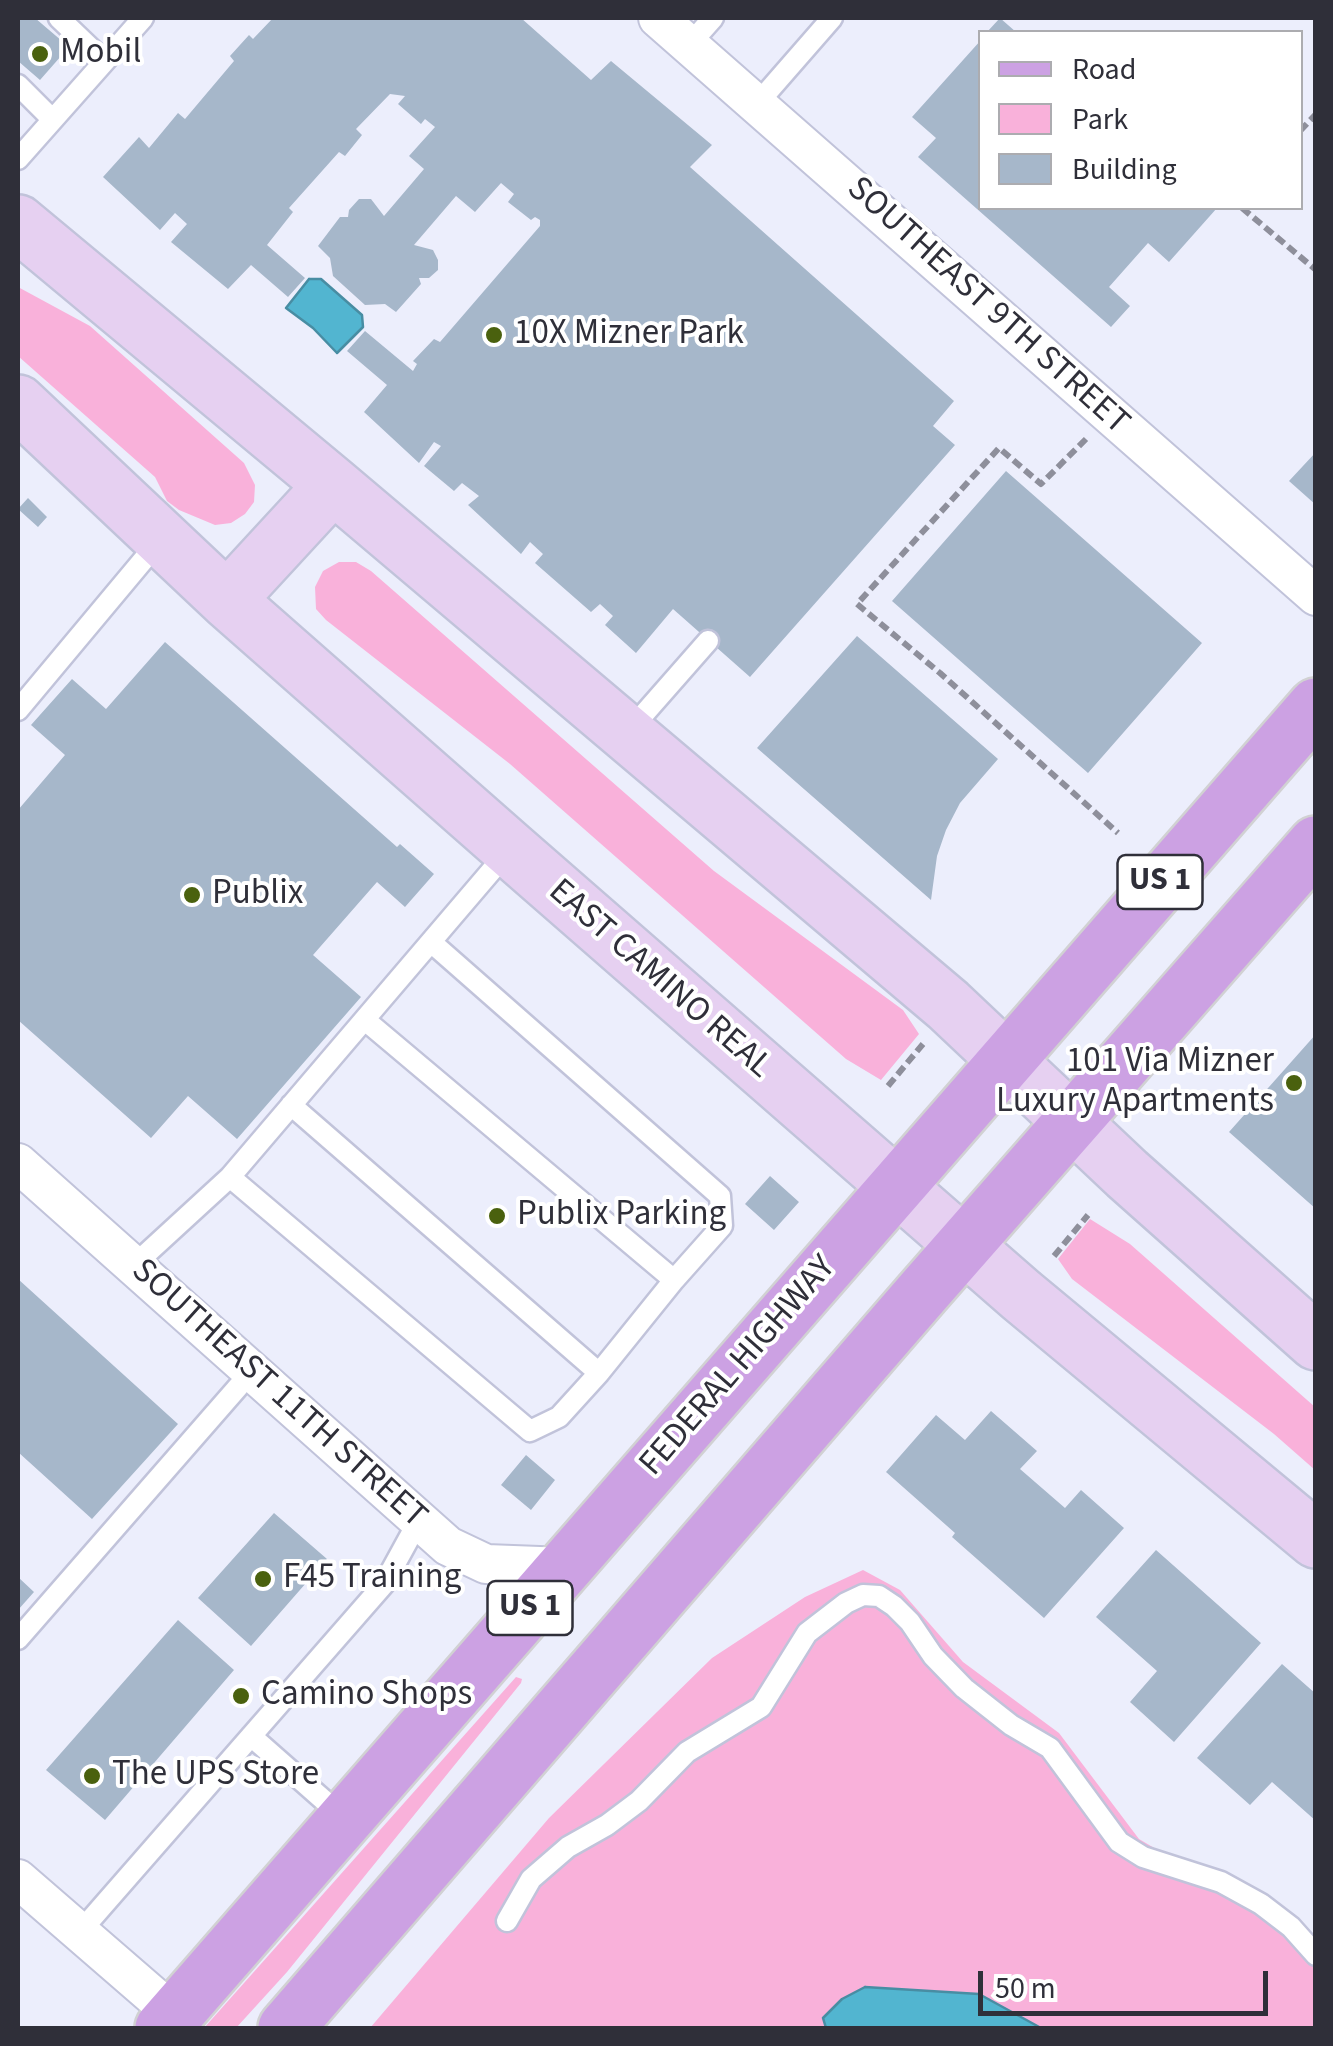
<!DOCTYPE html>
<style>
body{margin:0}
#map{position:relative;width:1333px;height:2046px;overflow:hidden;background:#eceefc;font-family:"Source Sans 3",sans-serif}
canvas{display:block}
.frame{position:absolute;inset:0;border:20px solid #2f2f39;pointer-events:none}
.legend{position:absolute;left:978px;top:30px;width:325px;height:180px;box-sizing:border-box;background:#fff;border:2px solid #acacb0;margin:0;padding:12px 18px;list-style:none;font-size:30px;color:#2f2f39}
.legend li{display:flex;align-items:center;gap:20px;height:50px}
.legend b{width:50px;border:2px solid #acacb0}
.scale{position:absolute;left:978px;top:1971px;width:290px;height:45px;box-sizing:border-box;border:5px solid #2f2f39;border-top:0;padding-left:12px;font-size:30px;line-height:35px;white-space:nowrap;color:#2f2f39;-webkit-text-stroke:8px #fff;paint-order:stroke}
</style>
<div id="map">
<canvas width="1333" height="2046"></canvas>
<div class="frame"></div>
<ul class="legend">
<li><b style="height:12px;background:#cca1e3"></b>Road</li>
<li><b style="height:28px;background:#f9b1da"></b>Park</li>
<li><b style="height:28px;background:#a6b7ca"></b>Building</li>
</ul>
<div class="scale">50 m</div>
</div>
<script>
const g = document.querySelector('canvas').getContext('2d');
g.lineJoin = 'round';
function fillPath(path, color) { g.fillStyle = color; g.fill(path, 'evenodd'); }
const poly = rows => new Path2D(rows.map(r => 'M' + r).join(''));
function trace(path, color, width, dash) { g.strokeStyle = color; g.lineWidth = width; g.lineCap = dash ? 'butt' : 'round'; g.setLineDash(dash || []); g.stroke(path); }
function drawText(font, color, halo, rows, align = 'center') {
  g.font = font + ' "Source Sans 3",sans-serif'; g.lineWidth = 8; g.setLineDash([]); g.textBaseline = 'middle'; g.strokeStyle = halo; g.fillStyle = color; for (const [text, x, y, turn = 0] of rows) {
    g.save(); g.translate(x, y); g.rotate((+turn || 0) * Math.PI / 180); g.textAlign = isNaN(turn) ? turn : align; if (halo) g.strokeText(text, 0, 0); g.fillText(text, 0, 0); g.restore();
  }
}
const green = poly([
 [18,287,90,326,244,463,255,485,254,502,245,514,231,523,215,525,179,510,167,501,155,477,18,356],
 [339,562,356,562,371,571,714,871,903,1010,919,1034,881,1080,846,1059,510,764,326,620,316,609,315,587,323,571],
 [1090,1219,1130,1244,1315,1407,1315,1470,1274,1434,1072,1279,1058,1259],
 [863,1570,900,1590,963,1662,1059,1733,1139,1839,1278,1921,1315,1961,1315,2028,370,2028,549,1818,712,1658,805,1597],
 [516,1677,522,1679,521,1683,287,1972,236,2028,204,2028]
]);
const water = poly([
 [309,279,321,279,362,315,363,327,337,353,313,328,286,308,309,279],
 [865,1987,979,1994,1041,2028,826,2028,823,2018,842,1999,865,1987]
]);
const building = poly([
 [18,18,35,18,69,47,40,80,18,61],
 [273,18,521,18,591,80,611,61,712,145,690,167,954,401,933,426,955,445,750,677,673,609,636,653,605,625,613,616,600,604,591,612,535,563,543,554,530,542,521,554,468,505,479,496,462,483,454,491,424,466,441,446,434,442,419,463,364,412,387,385,347,351,365,331,413,371,417,364,413,361,434,339,440,342,540,226,540,220,535,217,531,220,508,202,514,194,501,183,475,212,456,196,414,245,433,250,438,260,438,270,429,278,419,278,421,284,396,312,385,304,365,305,333,276,330,258,318,246,340,217,348,217,349,210,359,199,371,199,384,216,424,169,409,156,435,127,425,119,421,124,398,104,405,96,390,94,356,129,362,135,345,156,339,152,289,208,293,212,267,245,305,278,288,297,251,265,228,289,171,242,187,224,175,213,160,230,103,177,139,137,149,148,178,113,185,119,234,61,230,56,249,35,253,39],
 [1000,18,1016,32,987,32],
 [981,40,981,208,1217,208,1169,262,1148,243,1109,287,1130,306,1111,327,918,157,936,138,912,117],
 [1316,452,1316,505,1289,481],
 [1006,471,1202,643,1088,773,892,601],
 [28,498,47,517,38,527,18,509],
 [857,636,998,759,960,803,946,830,937,856,931,900,757,748],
 [165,642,397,847,400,844,434,874,405,907,377,882,313,955,361,997,237,1139,188,1096,151,1138,18,1020,18,810,65,755,31,725,72,679,106,709],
 [1316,1034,1316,1209,1229,1132],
 [770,1176,799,1202,774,1230,745,1204],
 [18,1279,178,1424,92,1519,18,1452],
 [991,1411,1037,1451,1020,1469,1065,1508,1081,1490,1124,1528,1044,1618,952,1537,955,1533,886,1472,936,1415,965,1440],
 [526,1455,555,1480,531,1510,501,1485],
 [274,1513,327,1559,251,1646,198,1598],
 [1156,1550,1261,1643,1174,1742,1130,1702,1157,1671,1096,1617],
 [18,1577,34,1592,18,1610],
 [178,1620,234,1670,105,1820,46,1770],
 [1282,1664,1316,1694,1316,1821,1272,1782,1250,1805,1197,1758]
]);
const path = poly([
 [1300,131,1316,114],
 [1242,208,1316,270],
 [1086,439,1041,484,999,448,857,604,940,673,1118,833],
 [888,1086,923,1044],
 [1054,1256,1088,1215]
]);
const lane = poly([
 [59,18,104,61],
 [689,45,713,18],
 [18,85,52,119],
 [757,104,832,18],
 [18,159,143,18],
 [18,710,160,540],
 [629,731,708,641],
 [365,1020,674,1280,722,1226,720,1196,431,942],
 [230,1177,530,1431,559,1417,599,1373,291,1105],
 [133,1266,230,1177,510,849],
 [599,1373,674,1280],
 [18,1639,252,1371],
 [251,1736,344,1818],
 [507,1921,531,1879,568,1847,607,1825,639,1801,687,1752,761,1707,807,1633,846,1603,863,1595,879,1596,894,1606,910,1622,933,1656,964,1688,1011,1725,1050,1748,1119,1842,1143,1857,1221,1882,1261,1904,1291,1927,1316,1955],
 [79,1933,384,1584,419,1520]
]);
const street = poly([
 [658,18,1316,596],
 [18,1163,448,1546,486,1564,566,1567],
 [18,1879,175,2015]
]);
const secondary = poly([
 [18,223,333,485,948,1005,1127,1174,1316,1342],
 [18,403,227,600,510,849,1021,1295,1316,1540],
 [227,600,333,485]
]);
const primary = poly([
 [163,2028,1316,706],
 [286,2028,923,1292,1316,844]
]);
const markers = [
 [40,54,10,"#4a610e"],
 [494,335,10,"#4a610e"],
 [192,895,10,"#4a610e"],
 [1294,1083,10,"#4a610e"],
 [497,1216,10,"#4a610e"],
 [263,1579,10,"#4a610e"],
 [241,1696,10,"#4a610e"],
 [92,1776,10,"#4a610e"]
];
const shields = [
 [1160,882,85],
 [530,1608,85]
];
const shieldNames = [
 ["US 1",1160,882],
 ["US 1",530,1608]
];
const poiNames = [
 ["Mobil",60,54],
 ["10X Mizner Park",514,335],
 ["Publix",212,895],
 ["101 Via Mizner",1274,1063,"right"],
 ["Luxury Apartments",1274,1103,"right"],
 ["Publix Parking",517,1216],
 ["F45 Training",283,1579],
 ["Camino Shops",261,1696],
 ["The UPS Store",112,1776]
];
const streetNames = [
 ["SOUTHEAST 9TH STREET",987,307,42],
 ["EAST CAMINO REAL",659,980,41],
 ["FEDERAL HIGHWAY",739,1367,-49],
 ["SOUTHEAST 11TH STREET",278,1395,42]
];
fillPath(green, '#f9b1da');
fillPath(water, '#52b5d0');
trace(water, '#488da3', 2.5);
fillPath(building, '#a6b7ca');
trace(lane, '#c1c3da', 25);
trace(street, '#c1c3da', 42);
trace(secondary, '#c1c3da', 60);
trace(primary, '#d1d1d3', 60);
trace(path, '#8e8f9b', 6, [10, 5]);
trace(lane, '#fff', 20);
trace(street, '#fff', 38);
trace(secondary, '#e6d0f1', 55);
trace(primary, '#cca1e3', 55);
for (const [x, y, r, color] of markers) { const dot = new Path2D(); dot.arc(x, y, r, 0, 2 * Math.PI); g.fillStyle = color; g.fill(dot); trace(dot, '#fff', 4); }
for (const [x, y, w] of shields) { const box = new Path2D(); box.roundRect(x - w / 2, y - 27, w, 54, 8); g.fillStyle = '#fff'; g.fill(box); trace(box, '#2f2f39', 2.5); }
drawText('bold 32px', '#2f2f39', null, shieldNames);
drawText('35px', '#2f2f39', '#fff', poiNames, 'left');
drawText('35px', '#2f2f39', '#fff', streetNames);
</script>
